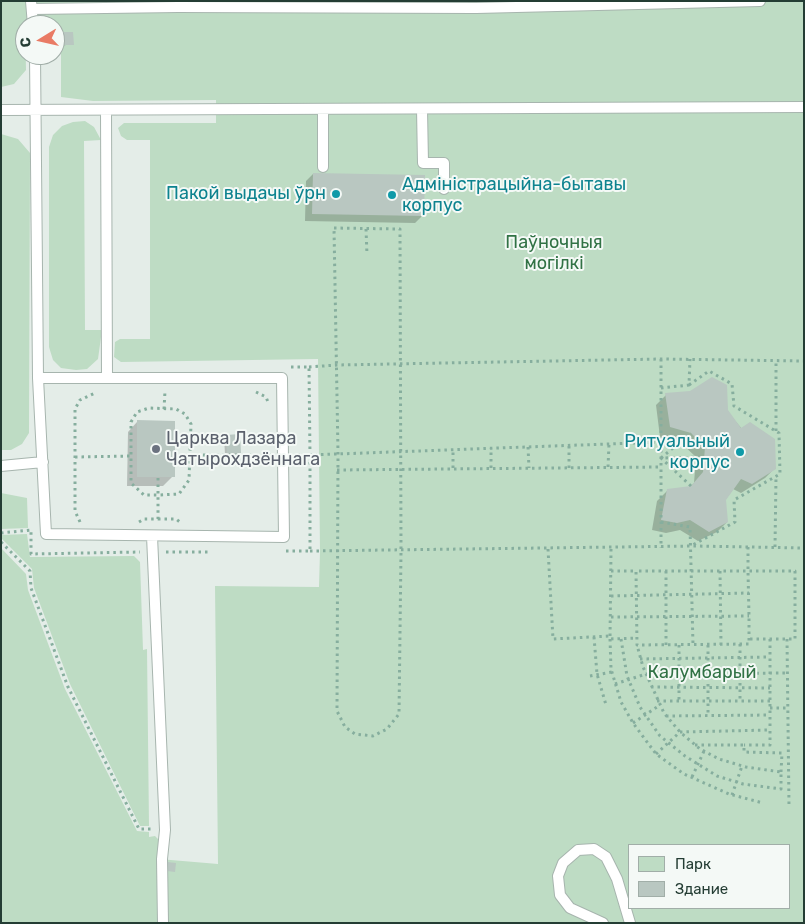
<!DOCTYPE html>
<meta charset="utf-8">
<style>
body{margin:0}
#map{position:relative;width:805px;height:924px;overflow:hidden;background:#e4ede8;font-family:Rubik,sans-serif}
canvas{display:block}
.frame{position:absolute;inset:0;border:2px solid #243d34;pointer-events:none}
.legend{position:absolute;left:628px;top:844px;width:162px;height:65px;box-sizing:border-box;background:#f4f9f6;border:1px solid #a1aea8;margin:0;padding:6px 9px;list-style:none;font-size:15px;color:#243d34}
.legend li{display:flex;align-items:center;gap:10px;height:25px}
.legend b{width:25px;border:1px solid #a1aea8}
.north{position:absolute;left:15px;top:15px;width:50px;height:50px;box-sizing:border-box;background:#f4f9f6;border:1px solid #a1aea8;border-radius:50%;rotate:261deg;font-size:14px;font-weight:700;line-height:20px;text-align:center;color:#243d34}
.north::after{content:'';display:block;margin:auto;width:18px;height:22px;background:#e97b65;clip-path:polygon(50% 0,100% 100%,50% 72%,0 100%)}
</style>
<div id="map">
<canvas width="805" height="924"></canvas>
<div class="frame"></div>
<ul class="legend">
<li><b style="height:14px;background:#bedcc4"></b>Парк</li>
<li><b style="height:14px;background:#b9c7c1"></b>Здание</li>
</ul>
<div class="north">С</div>
</div>
<script>
const g = document.querySelector('canvas').getContext('2d');
g.lineJoin = 'round';
function fillPath(path, color) { g.fillStyle = color; g.fill(path, 'evenodd'); }
const poly = rows => new Path2D(rows.map(r => 'M' + r).join(''));
function trace(path, color, width, dash) { g.strokeStyle = color; g.lineWidth = width; g.lineCap = dash ? 'butt' : 'round'; g.setLineDash(dash || []); g.stroke(path); }
function drawText(font, color, halo, rows, align = 'center') {
  g.font = font + ' Rubik,sans-serif'; g.lineWidth = 4; g.setLineDash([]); g.textBaseline = 'middle'; g.strokeStyle = halo; g.fillStyle = color; for (const [text, x, y, turn = 0] of rows) {
    g.save(); g.translate(x, y); g.rotate((+turn || 0) * Math.PI / 180); g.textAlign = isNaN(turn) ? turn : align; if (halo) g.strokeText(text, 0, 0); g.fillText(text, 0, 0); g.restore();
  }
}
const green = poly([
 [1,1,804,1,804,923,1,923,1,548,26,574,28,590,65,689,137,831,149,832,149,837,155,836,158,839,159,859,218,864,215,586,319,587,320,552,318,359,121,362,114,357,115,342,120,339,150,339,150,140,127,140,121,136,118,128,124,123,216,123,216,100,93,101,61,97,61,48,55,48,55,25,25,25,26,70,14,84,1,87],
 [629,845,789,845,789,908,629,908],
 [85,121,94,127,101,140,84,141,85,330,102,330,98,359,87,369,76,370,61,368,53,360,49,347,49,147,53,135,62,126,73,122],
 [1,134,18,139,30,153,29,433,22,444,11,450,1,450],
 [1,493,27,498,28,528,1,529],
 [27,534,30,557,134,556,140,562,143,650,147,649,149,826,140,826,70,684,34,588,32,569,1,538,1,535]
]);
const shadow = poly([
 [57,34,72,44,55,47],
 [313,174,422,216,415,223,305,221,306,181],
 [666,395,726,410,775,468,765,478,741,493,733,489,725,500,727,522,717,532,698,541,680,530,666,533,652,530,657,501,667,491,690,487,694,483,696,457,681,443,660,437,656,405],
 [137,422,173,476,163,486,127,486,128,432],
 [227,436,239,452,237,454,225,454,224,438]
]);
const building = poly([
 [56,32,73,32,74,45,57,45],
 [313,173,425,175,424,216,312,214],
 [712,377,727,385,728,410,741,428,750,422,775,439,776,469,752,484,741,479,726,500,728,522,709,532,690,520,677,523,661,520,667,489,691,486,703,472,705,447,691,433,670,427,665,393,690,391],
 [137,420,175,421,175,477,137,477],
 [240,434,241,453,227,453,226,435],
 [167,862,176,863,175,872,167,871]
]);
const path = poly([
 [334,228,400,229,401,551,399,714,387,729,373,736,355,734,345,727,337,711,338,453,334,228],
 [366,229,367,255],
 [661,359,661,548],
 [291,367,309,367,310,455,661,442],
 [309,367,337,365,661,359,804,361],
 [689,385,709,371,732,384,734,406,779,433,780,474,734,500,735,522,691,546],
 [661,388,689,385,690,359],
 [256,392,266,397,268,402],
 [164,409,165,391],
 [776,431,776,360],
 [528,447,529,468],
 [190,455,271,455],
 [75,457,131,456],
 [661,458,691,433],
 [608,467,609,444],
 [453,468,453,450],
 [491,468,491,448],
 [569,468,569,446],
 [337,470,661,467],
 [691,486,661,458,704,457],
 [158,519,176,519,181,523],
 [80,522,75,511,75,409,80,400,95,393],
 [139,522,144,519,158,519,158,495,144,495,131,483,131,422,137,412,149,408,176,409,185,414,191,424,189,480,179,494,158,495,158,477],
 [661,522,690,527,693,645],
 [1,533,31,530,31,554,140,552],
 [1,542,30,571,31,588,68,687,139,829,154,829],
 [748,547,748,571,749,616,749,644,637,645,636,571,795,571,795,639,749,639],
 [775,547,776,477],
 [548,549,553,639,610,636],
 [611,549,610,639,637,638],
 [286,551,310,551,310,455,295,455],
 [310,551,695,546,804,548],
 [166,552,208,552],
 [611,571,636,571],
 [666,571,666,645],
 [720,571,721,645],
 [611,596,749,593],
 [611,617,749,616],
 [594,637,597,674,606,705],
 [610,639,611,669,621,702,633,723,656,754,684,774,729,794,763,803],
 [621,639,627,676,640,707,660,736,685,756,717,776,743,784,781,789,781,772,746,767,719,759,700,749,680,732,664,713,643,667,637,645],
 [770,639,770,730],
 [787,639,789,806],
 [740,644,740,701],
 [679,645,679,701],
 [708,645,708,716],
 [640,659,770,657],
 [590,676,612,672],
 [615,684,646,674,787,673],
 [651,687,770,688],
 [657,701,770,701],
 [770,708,787,708],
 [666,716,770,715],
 [633,723,660,705],
 [695,745,744,745,744,752,782,753,781,772],
 [656,754,680,732,770,730,770,745,744,745],
 [692,777,704,751],
 [732,795,742,766]
]);
const lane = poly([
 [31,1,33,25],
 [32,9,178,7,476,8,760,1],
 [35,55,38,378,46,534,284,537,282,378,38,378],
 [422,109,423,163,444,163,444,189],
 [1,110,804,107],
 [106,110,107,378],
 [323,110,323,167],
 [1,466,43,462],
 [152,536,165,830,162,859,163,923],
 [603,923,570,908,560,895,558,876,563,863,578,850,594,849,606,857,617,879,630,923]
]);
const markers = [
 [336,194,5,"#0f9aa8"],
 [392,195,5,"#0f9aa8"],
 [156,449,5,"#6b7280"],
 [740,452,5,"#0f9aa8"]
];
const cultureNames = [
 ["Адміністрацыйна-бытавы",402,185,"left"],
 ["корпус",402,206,"left"],
 ["Пакой выдачы ўрн",326,194],
 ["Ритуальный",730,442],
 ["корпус",730,463]
];
const parkNames = [
 ["Паўночныя",554,243],
 ["могілкі",554,264],
 ["Калумбарый",702,673]
];
const worshipNames = [
 ["Царква Лазара",166,439],
 ["Чатырохдзённага",166,460]
];
fillPath(green, '#bedcc4');
fillPath(shadow, '#0003');
fillPath(building, '#b9c7c1');
trace(lane, '#a7b5ae', 12);
trace(path, '#86ae9e', 3, [2.5, 4]);
trace(lane, '#fff', 10);
for (const [x, y, r, color] of markers) { const dot = new Path2D(); dot.arc(x, y, r, 0, 2 * Math.PI); g.fillStyle = color; g.fill(dot); trace(dot, '#f4f9f6', 2); }
drawText('18px', '#0d838f', '#f4f9f6', cultureNames, 'right');
drawText('18px', '#317245', '#f4f9f6', parkNames);
drawText('18px', '#5b616d', '#f4f9f6', worshipNames, 'left');
</script>
